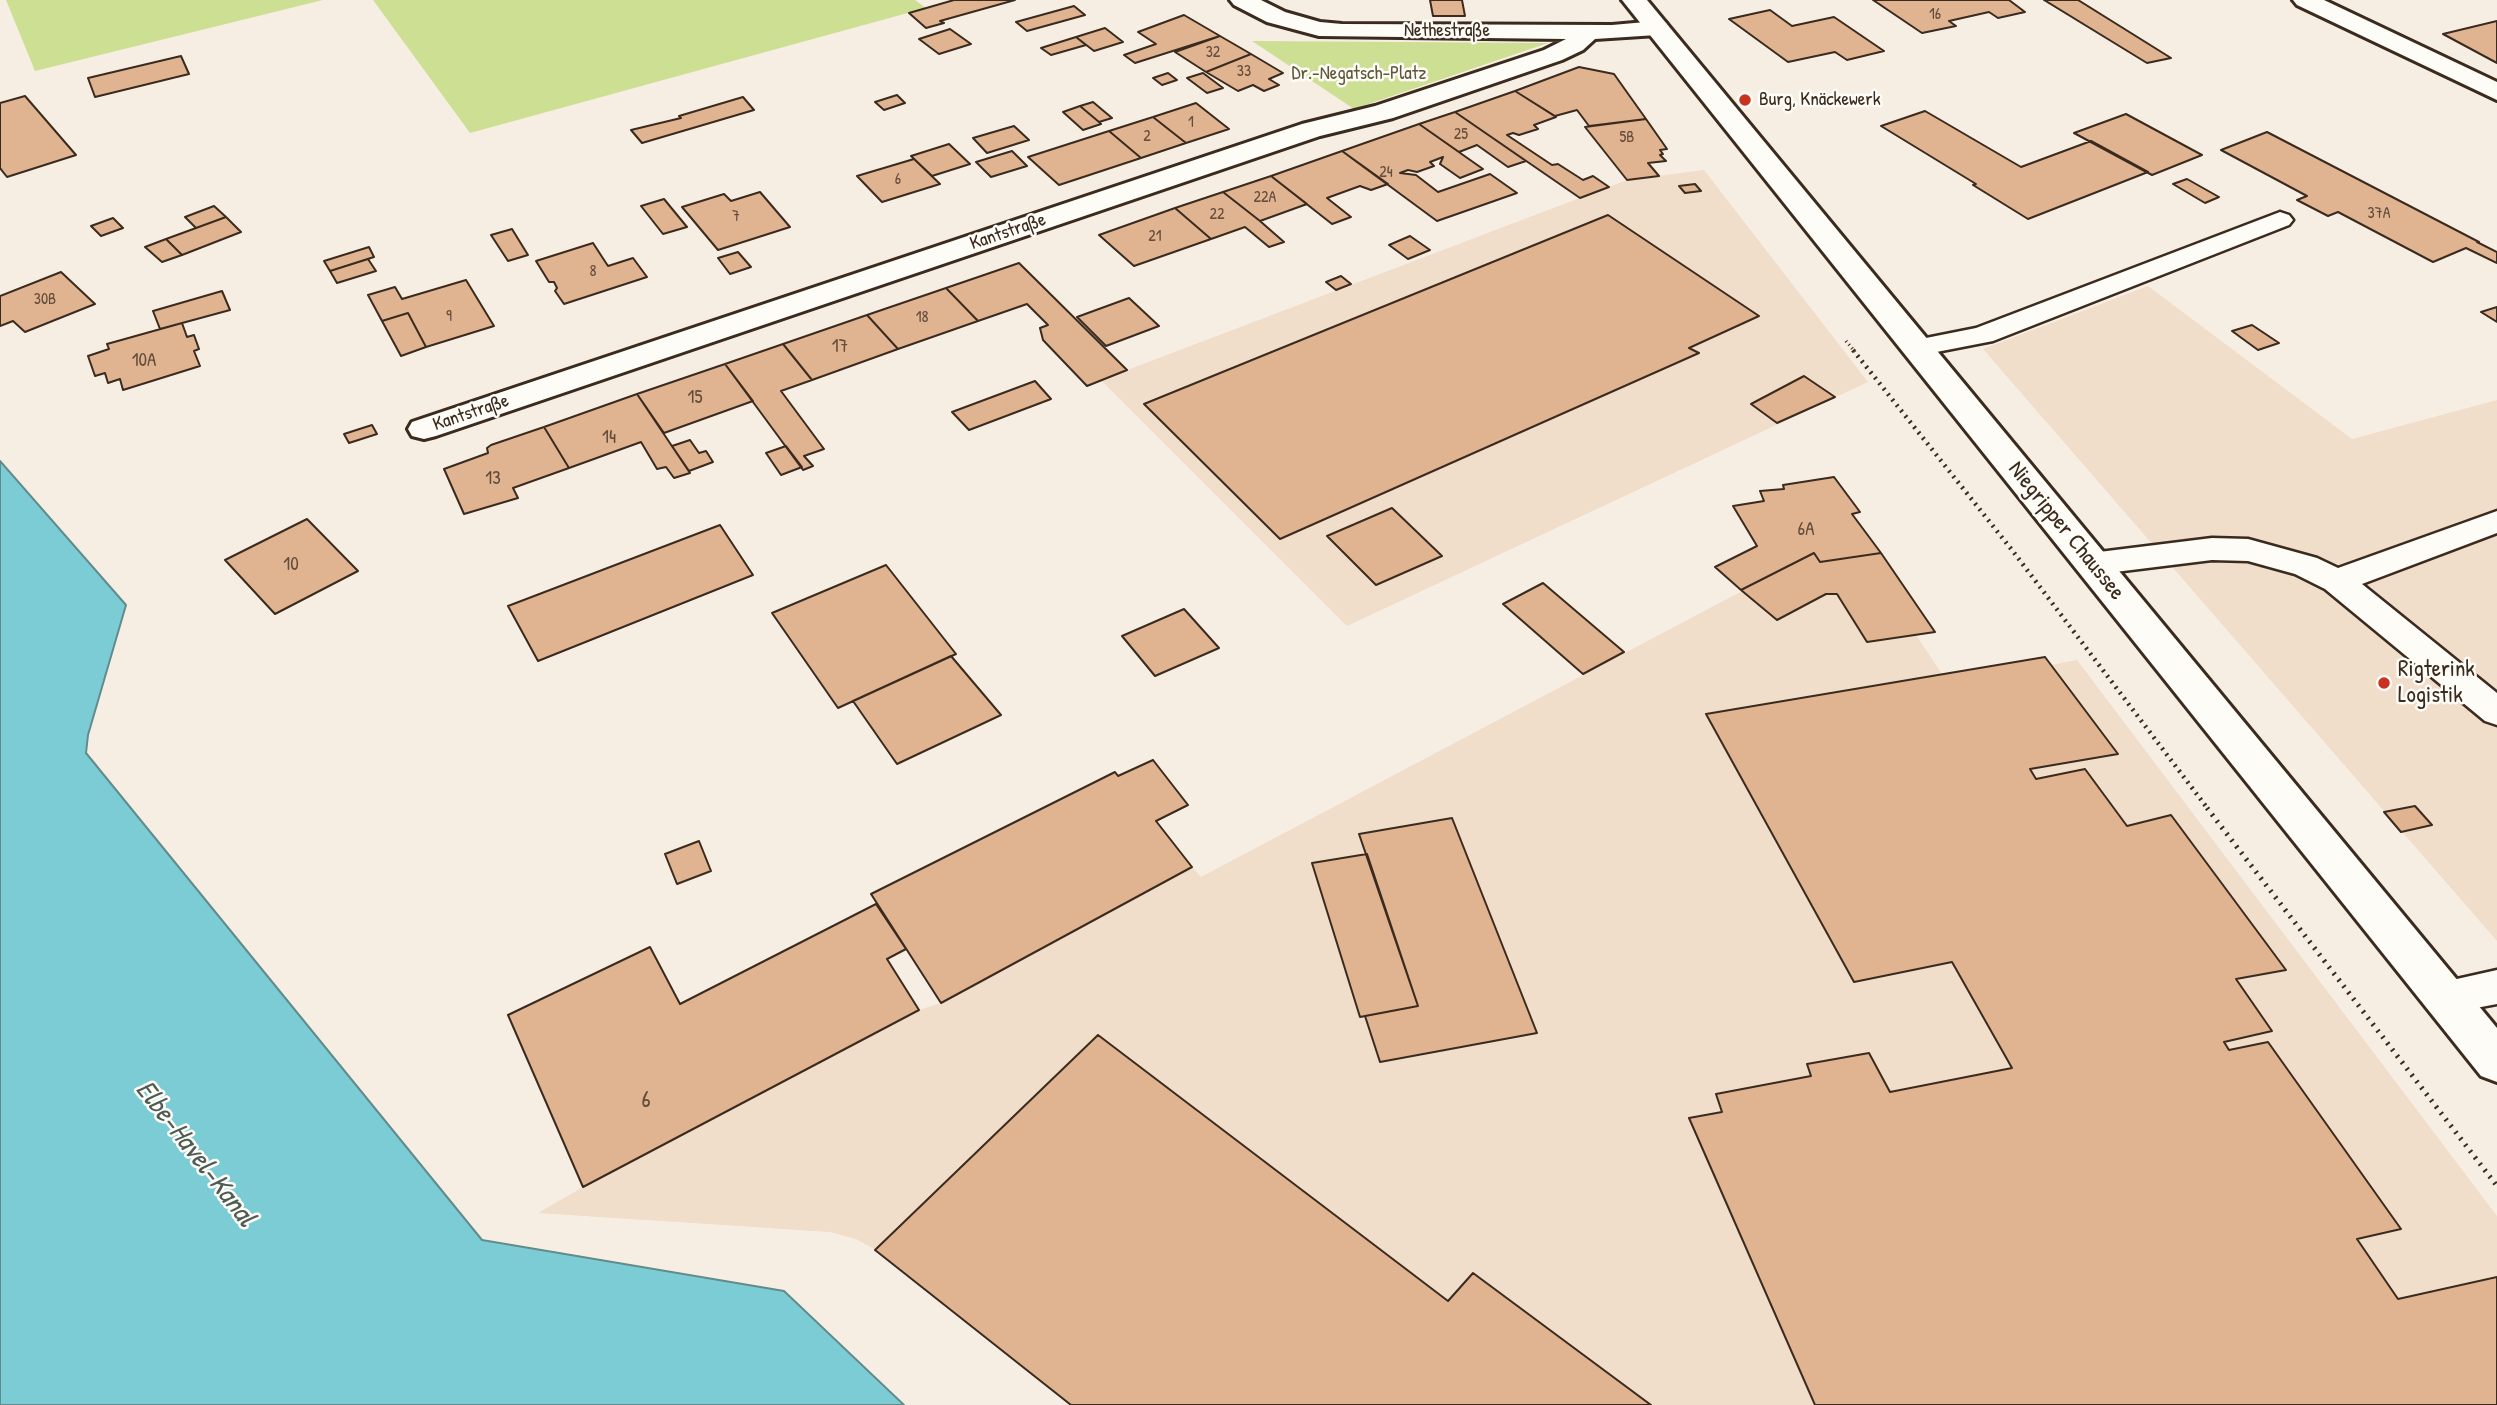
<!DOCTYPE html>
<meta charset="utf-8">
<style>
body{margin:0}
canvas{display:block;background:#f7eee3}
</style>
<canvas width="2497" height="1405"></canvas>
<script>
const g = document.querySelector('canvas').getContext('2d');
g.lineJoin = 'round';
function fillPath(path, color) { g.fillStyle = color; g.fill(path, 'evenodd'); }
const poly = rows => new Path2D(rows.map(r => 'M' + r).join(''));
function trace(path, color, width, dash) { g.strokeStyle = color; g.lineWidth = width; g.lineCap = dash ? 'butt' : 'round'; g.setLineDash(dash || []); g.stroke(path); }
function drawText(font, color, halo, rows, align = 'center') {
  g.font = font + ' "Patrick Hand",sans-serif'; g.lineWidth = 5; g.setLineDash([]); g.textBaseline = 'middle'; g.strokeStyle = halo; g.fillStyle = color; for (const [text, x, y, turn = 0] of rows) {
    g.save(); g.translate(x, y); g.rotate((+turn || 0) * Math.PI / 180); g.textAlign = isNaN(turn) ? turn : align; if (halo) g.strokeText(text, 0, 0); g.fillText(text, 0, 0); g.restore();
  }
}
const built = poly([
 [1704,170,1868,382,1347,626,1101,380,1627,180],
 [2148,286,2352,439,2497,400,2497,941,1983,349],
 [1814,553,1881,553,1935,632,1916,635,1942,674,2045,657,2051,665,2077,660,2497,1216,2497,1405,1071,1405,876,1250,856,1239,830,1232,538,1213,583,1187,919,1010,941,1003,1192,867,1201,877]
]);
const green = poly([
 [6,0,323,0,35,71],
 [373,0,915,0,926,8,470,133],
 [1252,41,1548,43,1354,109]
]);
const water = poly([
 [0,461,126,605,88,735,86,753,482,1240,784,1291,904,1405,0,1405,0,461]
]);
const building = poly([
 [954,0,1015,0,940,21,944,23,926,28,909,13,954,0],
 [1430,0,1462,0,1465,16,1433,16,1430,0],
 [1873,0,2009,0,2025,12,1998,18,1989,12,1949,21,1956,26,1922,33,1873,0],
 [2044,0,2078,0,2171,58,2147,63,2044,0],
 [1074,6,1085,15,1027,31,1016,22,1074,6],
 [1770,10,1792,26,1834,17,1884,51,1847,60,1835,52,1788,62,1729,19,1770,10],
 [1184,15,1220,36,1135,63,1124,55,1156,44,1138,32,1184,15],
 [2497,21,2497,63,2443,34,2497,21],
 [1105,28,1123,42,1094,51,1076,37,1105,28],
 [950,29,971,44,939,54,919,39,950,29],
 [1220,36,1251,54,1206,72,1175,52,1220,36],
 [1076,37,1086,45,1051,55,1041,48,1076,37],
 [1251,54,1283,73,1269,79,1279,85,1264,91,1253,85,1238,91,1206,72,1251,54],
 [181,56,189,74,95,97,88,78,181,56],
 [1579,67,1614,74,1646,119,1589,126,1577,110,1555,116,1515,91,1579,67],
 [1168,73,1177,80,1162,85,1153,78,1168,73],
 [1203,73,1223,88,1207,93,1187,78,1203,73],
 [1515,91,1556,117,1534,125,1538,129,1519,135,1513,133,1507,135,1552,165,1558,164,1583,180,1593,176,1609,187,1580,198,1455,112,1515,91],
 [897,95,905,103,884,110,875,102,897,95],
 [25,96,76,155,7,177,0,168,0,103,25,96],
 [743,97,754,110,642,143,631,130,681,118,679,116,743,97],
 [1093,102,1112,118,1099,122,1080,106,1093,102],
 [1196,103,1229,129,1186,143,1153,117,1196,103],
 [1080,106,1099,122,1101,124,1083,130,1063,112,1080,106],
 [1925,111,2021,167,2091,141,2148,172,2028,219,1973,185,1976,184,1881,126,1925,111],
 [1455,112,1526,161,1508,167,1477,145,1459,152,1419,124,1455,112],
 [2126,114,2202,155,2152,175,2074,133,2126,114],
 [1153,117,1186,143,1141,158,1109,131,1153,117],
 [1646,119,1667,149,1660,150,1663,154,1660,155,1666,161,1648,163,1659,176,1627,180,1585,127,1646,119],
 [1419,124,1483,169,1460,178,1440,164,1443,157,1430,162,1434,166,1417,172,1408,170,1400,173,1416,175,1438,192,1490,174,1517,193,1437,221,1342,151,1419,124],
 [1014,126,1029,140,987,153,973,138,1014,126],
 [1109,131,1141,158,1059,185,1028,157,1109,131],
 [2267,132,2479,242,2477,242,2497,252,2497,263,2466,248,2433,262,2338,212,2328,216,2297,200,2307,196,2221,150,2267,132],
 [949,144,970,164,932,176,911,156,949,144],
 [1012,151,1027,166,991,177,976,162,1012,151],
 [1342,151,1388,184,1371,190,1360,186,1327,198,1351,217,1332,224,1271,176,1342,151],
 [914,159,940,184,882,202,857,176,914,159],
 [1271,176,1307,204,1260,221,1223,192,1271,176],
 [2187,179,2219,197,2205,203,2173,184,2187,179],
 [1695,184,1701,191,1685,193,1679,186,1695,184],
 [760,192,790,227,718,250,682,207,724,194,731,201,760,192],
 [1223,192,1260,221,1284,242,1269,247,1245,227,1211,239,1175,208,1223,192],
 [664,199,687,227,663,234,641,206,664,199],
 [214,206,226,217,196,228,185,217,214,206],
 [1175,208,1211,239,1134,266,1099,235,1175,208],
 [1608,215,1759,316,1689,348,1699,353,1280,539,1144,404,1608,215],
 [226,217,241,232,182,255,166,239,226,217],
 [113,218,123,228,101,236,91,226,113,218],
 [512,229,528,255,508,261,491,235,512,229],
 [1410,236,1430,250,1408,259,1389,245,1410,236],
 [166,239,182,255,162,262,145,247,166,239],
 [593,243,608,266,633,258,647,277,564,304,555,291,557,288,554,282,549,282,536,261,593,243],
 [369,247,374,257,330,271,324,261,369,247],
 [738,252,751,267,730,274,718,258,738,252],
 [368,259,376,271,337,283,330,271,368,259],
 [1019,263,1127,370,1087,386,1043,340,1040,328,1048,325,1027,304,978,321,946,288,1019,263],
 [61,272,95,304,25,332,13,321,0,326,0,296,61,272],
 [1341,276,1351,284,1336,290,1326,282,1341,276],
 [466,280,494,326,426,347,408,313,382,321,368,295,395,287,402,299,466,280],
 [946,288,978,321,898,349,867,315,946,288],
 [222,291,230,310,160,329,153,311,222,291],
 [1129,298,1159,326,1106,346,1077,317,1129,298],
 [2497,307,2497,322,2481,312,2497,307],
 [408,313,426,347,401,356,382,321,408,313],
 [867,315,898,349,812,380,783,344,867,315],
 [182,323,187,337,194,335,199,349,194,351,200,366,123,390,120,379,108,383,105,373,95,376,88,356,109,349,107,344,182,323],
 [2252,325,2279,343,2258,350,2232,331,2252,325],
 [783,344,812,380,781,391,824,449,804,456,813,466,803,470,725,364,783,344],
 [725,364,753,401,664,433,637,394,725,364],
 [1804,376,1835,397,1777,423,1751,404,1804,376],
 [1035,381,1051,399,969,430,952,412,1035,381],
 [637,394,690,473,674,478,666,467,657,469,641,442,569,468,544,427,637,394],
 [372,425,377,434,349,443,344,434,372,425],
 [544,427,569,468,513,488,518,498,464,514,444,469,488,453,487,448,491,445,544,427],
 [690,440,699,453,706,451,713,462,689,471,672,446,690,440],
 [786,446,802,467,781,475,766,453,786,446],
 [1834,477,1860,512,1852,514,1881,553,1820,562,1814,553,1741,590,1715,567,1757,546,1733,506,1764,501,1760,491,1784,489,1783,485,1834,477],
 [1392,508,1442,556,1376,585,1327,536,1392,508],
 [307,519,358,571,275,614,225,560,307,519],
 [720,525,753,575,538,661,508,606,720,525],
 [1814,553,1820,562,1881,553,1935,632,1867,642,1837,594,1826,594,1777,620,1741,590,1814,553],
 [886,565,956,654,838,708,772,613,886,565],
 [1543,583,1624,652,1583,674,1503,604,1543,583],
 [1184,609,1219,648,1155,676,1122,636,1184,609],
 [951,656,1001,715,897,764,853,701,951,656],
 [2045,657,2118,754,2030,769,2036,779,2085,769,2127,826,2171,815,2286,970,2236,979,2272,1031,2224,1042,2229,1050,2268,1042,2401,1229,2357,1239,2398,1299,2497,1277,2497,1405,1815,1405,1689,1118,1722,1112,1716,1094,1811,1076,1807,1064,1869,1053,1890,1092,2012,1068,1952,962,1854,982,1706,714,2045,657],
 [1153,760,1188,805,1156,821,1192,867,941,1003,871,894,1115,772,1118,776,1153,760],
 [2415,806,2432,825,2401,832,2384,812,2415,806],
 [1452,818,1537,1033,1380,1062,1365,1016,1418,1006,1359,834,1452,818],
 [699,841,711,871,677,884,665,854,699,841],
 [1367,854,1418,1006,1360,1017,1312,863,1367,854],
 [876,904,906,949,887,959,919,1010,583,1187,508,1015,650,947,680,1004,876,904],
 [1098,1035,1448,1301,1473,1273,1651,1405,1071,1405,875,1250,1098,1035]
]);
const pathFar2 = poly([
 [1846,341,1855,352]
]);
const pathFar1 = poly([
 [1853,350,2012,550,2208,809]
]);
const path = poly([
 [2207,808,2497,1186]
]);
const service = poly([
 [2280,212,2289,215,2293,220,2289,225,1993,341,1916,356,1906,354,1902,348,1906,342,1976,328,2280,212],
 [2497,511,2497,533,2362,584,2497,693,2497,725,2485,721,2325,589,2295,574,2248,561,2212,560,2091,575,2080,572,2075,564,2080,556,2091,553,2212,538,2248,539,2317,558,2338,568,2497,511],
 [2497,970,2497,1004,2444,1014,2430,1009,2424,997,2430,985,2497,970]
]);
const minor = poly([
 [1230,0,1261,0,1285,12,1320,22,1342,24,1612,25,1657,21,1666,23,1669,28,1666,33,1657,35,1595,39,1583,50,1562,60,1393,118,1320,136,436,436,424,439,412,436,408,429,412,422,1302,124,1375,106,1544,50,1566,39,1319,36,1267,22,1234,5,1230,0],
 [2293,0,2324,0,2497,82,2497,100,2297,5,2293,0]
]);
const secondary = poly([
 [1622,0,1647,0,2497,1028,2497,1082,2481,1076,1622,0]
]);
const markers = [
 [1745,100,7,"#c8321e"],
 [2384,683,7,"#c8321e"]
];
const farNumbernames = [
 ["16",1935,15],
 ["32",1213,53],
 ["33",1244,72],
 ["1",1191,123],
 ["25",1461,135],
 ["2",1147,137],
 ["5B",1627,138],
 ["24",1386,173],
 ["6",898,180],
 ["22A",1265,198],
 ["37A",2379,214],
 ["22",1217,215],
 ["7",736,217],
 ["21",1155,237],
 ["8",593,272],
 ["30B",45,300],
 ["9",449,317],
 ["18",922,318]
];
const farStreetnames = [
 ["Nethestraße",1447,31],
 ["Kantstraße",1008,232,-19],
 ["Kantstraße",471,413,-19]
];
const farParknames = [
 ["Dr.-Negatsch-Platz",1359,74]
];
const farPoinames = [
 ["Burg, Knäckewerk",1759,100]
];
const numberNames = [
 ["17",840,347],
 ["10A",144,361],
 ["15",695,398],
 ["14",609,438],
 ["13",493,479],
 ["6A",1806,530],
 ["10",291,565]
];
const streetNames = [
 ["Niegripper Chaussee",2066,531,51]
];
const poiNames = [
 ["Rigterink",2398,670],
 ["Logistik",2398,696]
];
const nearNumbernames = [
 ["6",646,1101]
];
const nearWaternames = [
 ["Elbe-Havel-Kanal",195,1154,52]
];
fillPath(built, '#f0ddca');
fillPath(green, '#cddf93');
fillPath(water, '#7cccd6');
trace(water, '#628b8c', 2);
fillPath(building, '#e0b491');
trace(building, '#3b2a1e', 2);
trace(service, '#3b2a1e', 5);
trace(minor, '#3b2a1e', 6);
trace(secondary, '#3b2a1e', 6);
trace(pathFar2, '#3b2a1e', 3.5, [1, 3.5]);
trace(pathFar1, '#3b2a1e', 4.5, [2, 5]);
trace(path, '#3b2a1e', 5, [2, 6]);
fillPath(service, '#fdfcf7');
fillPath(minor, '#fdfcf7');
fillPath(secondary, '#fdfcf7');
for (const [x, y, r, color] of markers) { const dot = new Path2D(); dot.arc(x, y, r, 0, 2 * Math.PI); g.fillStyle = color; g.fill(dot); trace(dot, '#fdfcf7', 2.5); }
drawText('16px', '#644c3b', null, farNumbernames);
drawText('19px', '#3b2a1e', '#fdfcf7', farStreetnames);
drawText('19px', '#60573b', '#fdfcf7', farParknames);
drawText('19px', '#3b2a1e', '#fdfcf7', farPoinames, 'left');
drawText('19px', '#644c3b', null, numberNames);
drawText('23px', '#3b2a1e', '#fdfcf7', streetNames);
drawText('23px', '#3b2a1e', '#fdfcf7', poiNames, 'left');
drawText('23px', '#644c3b', null, nearNumbernames);
drawText('italic 28px', '#4e5b55', '#fdfcf7', nearWaternames);
</script>
